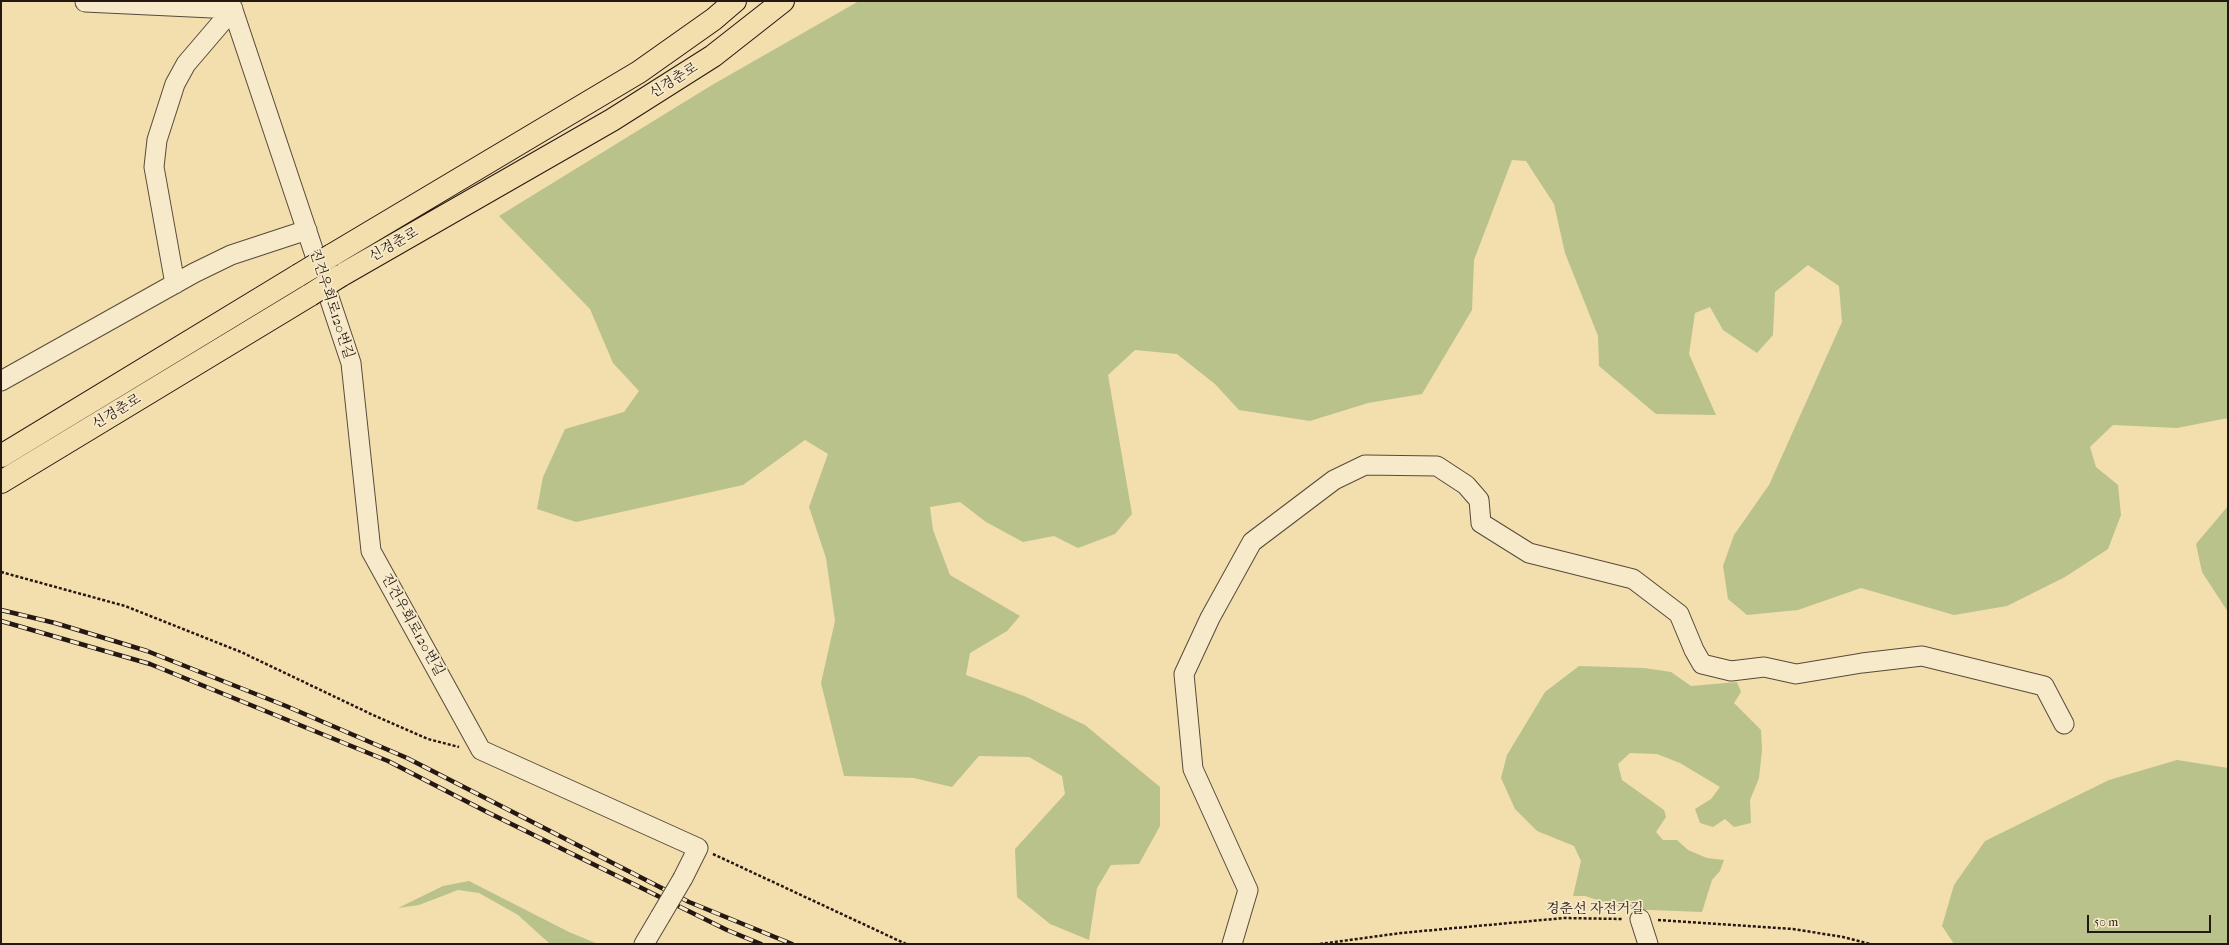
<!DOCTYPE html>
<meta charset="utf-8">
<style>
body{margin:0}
#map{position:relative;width:2229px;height:945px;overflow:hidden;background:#f3dead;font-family:"IM FELL French Canon",serif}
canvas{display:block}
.frame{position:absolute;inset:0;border:2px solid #251813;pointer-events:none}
.scale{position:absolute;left:2087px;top:915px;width:124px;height:18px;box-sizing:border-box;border:2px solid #251813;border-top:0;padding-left:5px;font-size:12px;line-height:14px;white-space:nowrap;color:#251813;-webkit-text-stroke:3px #f7eaca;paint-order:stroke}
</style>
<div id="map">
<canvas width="2229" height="945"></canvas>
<div class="frame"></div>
<div class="scale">50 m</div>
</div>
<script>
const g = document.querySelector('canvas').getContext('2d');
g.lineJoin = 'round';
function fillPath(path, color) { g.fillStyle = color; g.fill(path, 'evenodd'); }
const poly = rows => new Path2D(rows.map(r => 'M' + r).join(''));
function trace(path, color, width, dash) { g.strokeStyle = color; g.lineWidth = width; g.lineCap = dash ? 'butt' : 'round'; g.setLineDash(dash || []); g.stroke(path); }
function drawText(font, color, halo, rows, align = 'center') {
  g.font = font + ' "IM FELL French Canon","Noto Serif KR",serif'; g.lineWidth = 3.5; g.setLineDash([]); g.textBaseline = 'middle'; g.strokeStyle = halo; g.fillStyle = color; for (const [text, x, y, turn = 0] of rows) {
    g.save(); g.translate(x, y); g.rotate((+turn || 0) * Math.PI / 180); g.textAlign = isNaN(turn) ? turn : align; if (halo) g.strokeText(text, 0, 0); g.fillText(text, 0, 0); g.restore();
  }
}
const green = poly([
 [859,1,2228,1,2228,418,2177,428,2113,425,2090,447,2096,467,2118,485,2121,515,2108,549,2065,577,2007,606,1954,615,1861,588,1798,610,1747,615,1728,599,1723,566,1734,535,1769,485,1842,322,1839,286,1808,265,1775,292,1773,335,1757,353,1723,330,1710,307,1695,313,1689,354,1716,415,1656,414,1599,366,1598,336,1565,253,1554,204,1526,161,1512,160,1474,260,1472,310,1422,394,1368,403,1310,421,1239,410,1215,384,1177,354,1135,350,1108,375,1132,514,1115,534,1078,548,1054,536,1023,542,986,522,960,502,930,507,933,530,950,575,1020,616,1007,631,970,653,966,675,1024,696,1085,725,1160,787,1160,826,1139,864,1111,865,1097,888,1089,940,1050,924,1017,897,1015,849,1065,794,1062,776,1029,757,979,756,952,787,914,778,844,776,821,683,835,621,826,558,809,507,828,454,805,440,743,485,576,522,537,509,543,477,565,429,624,412,639,391,613,363,590,309,499,216,712,85],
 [2228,506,2228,612,2202,572,2196,544],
 [1579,666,1644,668,1671,672,1691,686,1737,682,1741,692,1734,703,1761,730,1762,750,1759,778,1750,800,1751,823,1734,827,1725,819,1713,827,1700,823,1695,809,1711,799,1720,787,1680,763,1657,754,1630,753,1618,764,1622,780,1664,810,1666,817,1656,832,1663,840,1677,840,1688,850,1707,858,1724,860,1720,871,1712,880,1702,912,1625,909,1585,896,1573,896,1581,861,1574,846,1537,831,1515,809,1501,778,1507,755,1545,692],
 [2177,760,2228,768,2228,944,1954,944,1942,926,1954,885,1985,841,2109,780],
 [469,881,569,932,598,944,550,944,518,915,479,893,458,890,419,905,398,908,443,886]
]);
const path = poly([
 [1,572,125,606,241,652,373,715,428,739,459,747],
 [713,854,906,944],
 [1658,920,1793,929,1843,937,1870,944],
 [1320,944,1401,933,1564,918,1623,919]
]);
const minor = poly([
 [230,1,351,363,371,551,481,750,698,848,683,878],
 [85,2,233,9],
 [175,284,154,167,157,140,175,84,186,64,233,9],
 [1,381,194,273,231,255,307,230],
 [1640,919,1648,944],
 [644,944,660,917],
 [1232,944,1248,890,1193,769,1184,674,1210,618,1252,542,1334,480,1365,465,1437,466,1466,485,1479,500,1481,523,1529,553,1633,579,1679,614,1694,650,1702,664,1731,671,1764,667,1796,674,1862,663,1922,656,2044,686,2064,724]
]);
const highway = poly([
 [332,255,639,72,714,19,735,1],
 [340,276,612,120,713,56,783,1],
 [1,456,299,275],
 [1,482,310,295]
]);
const rail = poly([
 [1,610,55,623,147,651,286,706,407,758,689,902,792,944],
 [1,621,150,664,388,761,487,812,727,930,761,944]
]);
const minorBridge = poly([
 [660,917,683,878]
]);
const highwayBridge = poly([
 [299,275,332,255],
 [310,295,340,276]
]);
const streetNames = [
 ["신경춘로",674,81,-32],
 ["신경춘로",394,245,-30],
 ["진건우회로120번길",331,304,72],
 ["신경춘로",117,412,-31],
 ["진건우회로120번길",412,625,61],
 ["경춘선 자전거길",1595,910]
];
fillPath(green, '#b9c28b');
trace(minor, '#584a3a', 21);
trace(highway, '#251813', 24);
trace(path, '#251813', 2.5, [3, 2]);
trace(minor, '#f7eaca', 19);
trace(highway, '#f3dead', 22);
trace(rail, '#251813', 4.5);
trace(rail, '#f7eaca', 3, [9]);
trace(minorBridge, '#584a3a', 21, []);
trace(highwayBridge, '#251813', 24, []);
trace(minorBridge, '#f7eaca', 19);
trace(highwayBridge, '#f3dead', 22);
drawText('14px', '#251813', '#f7eaca', streetNames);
</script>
